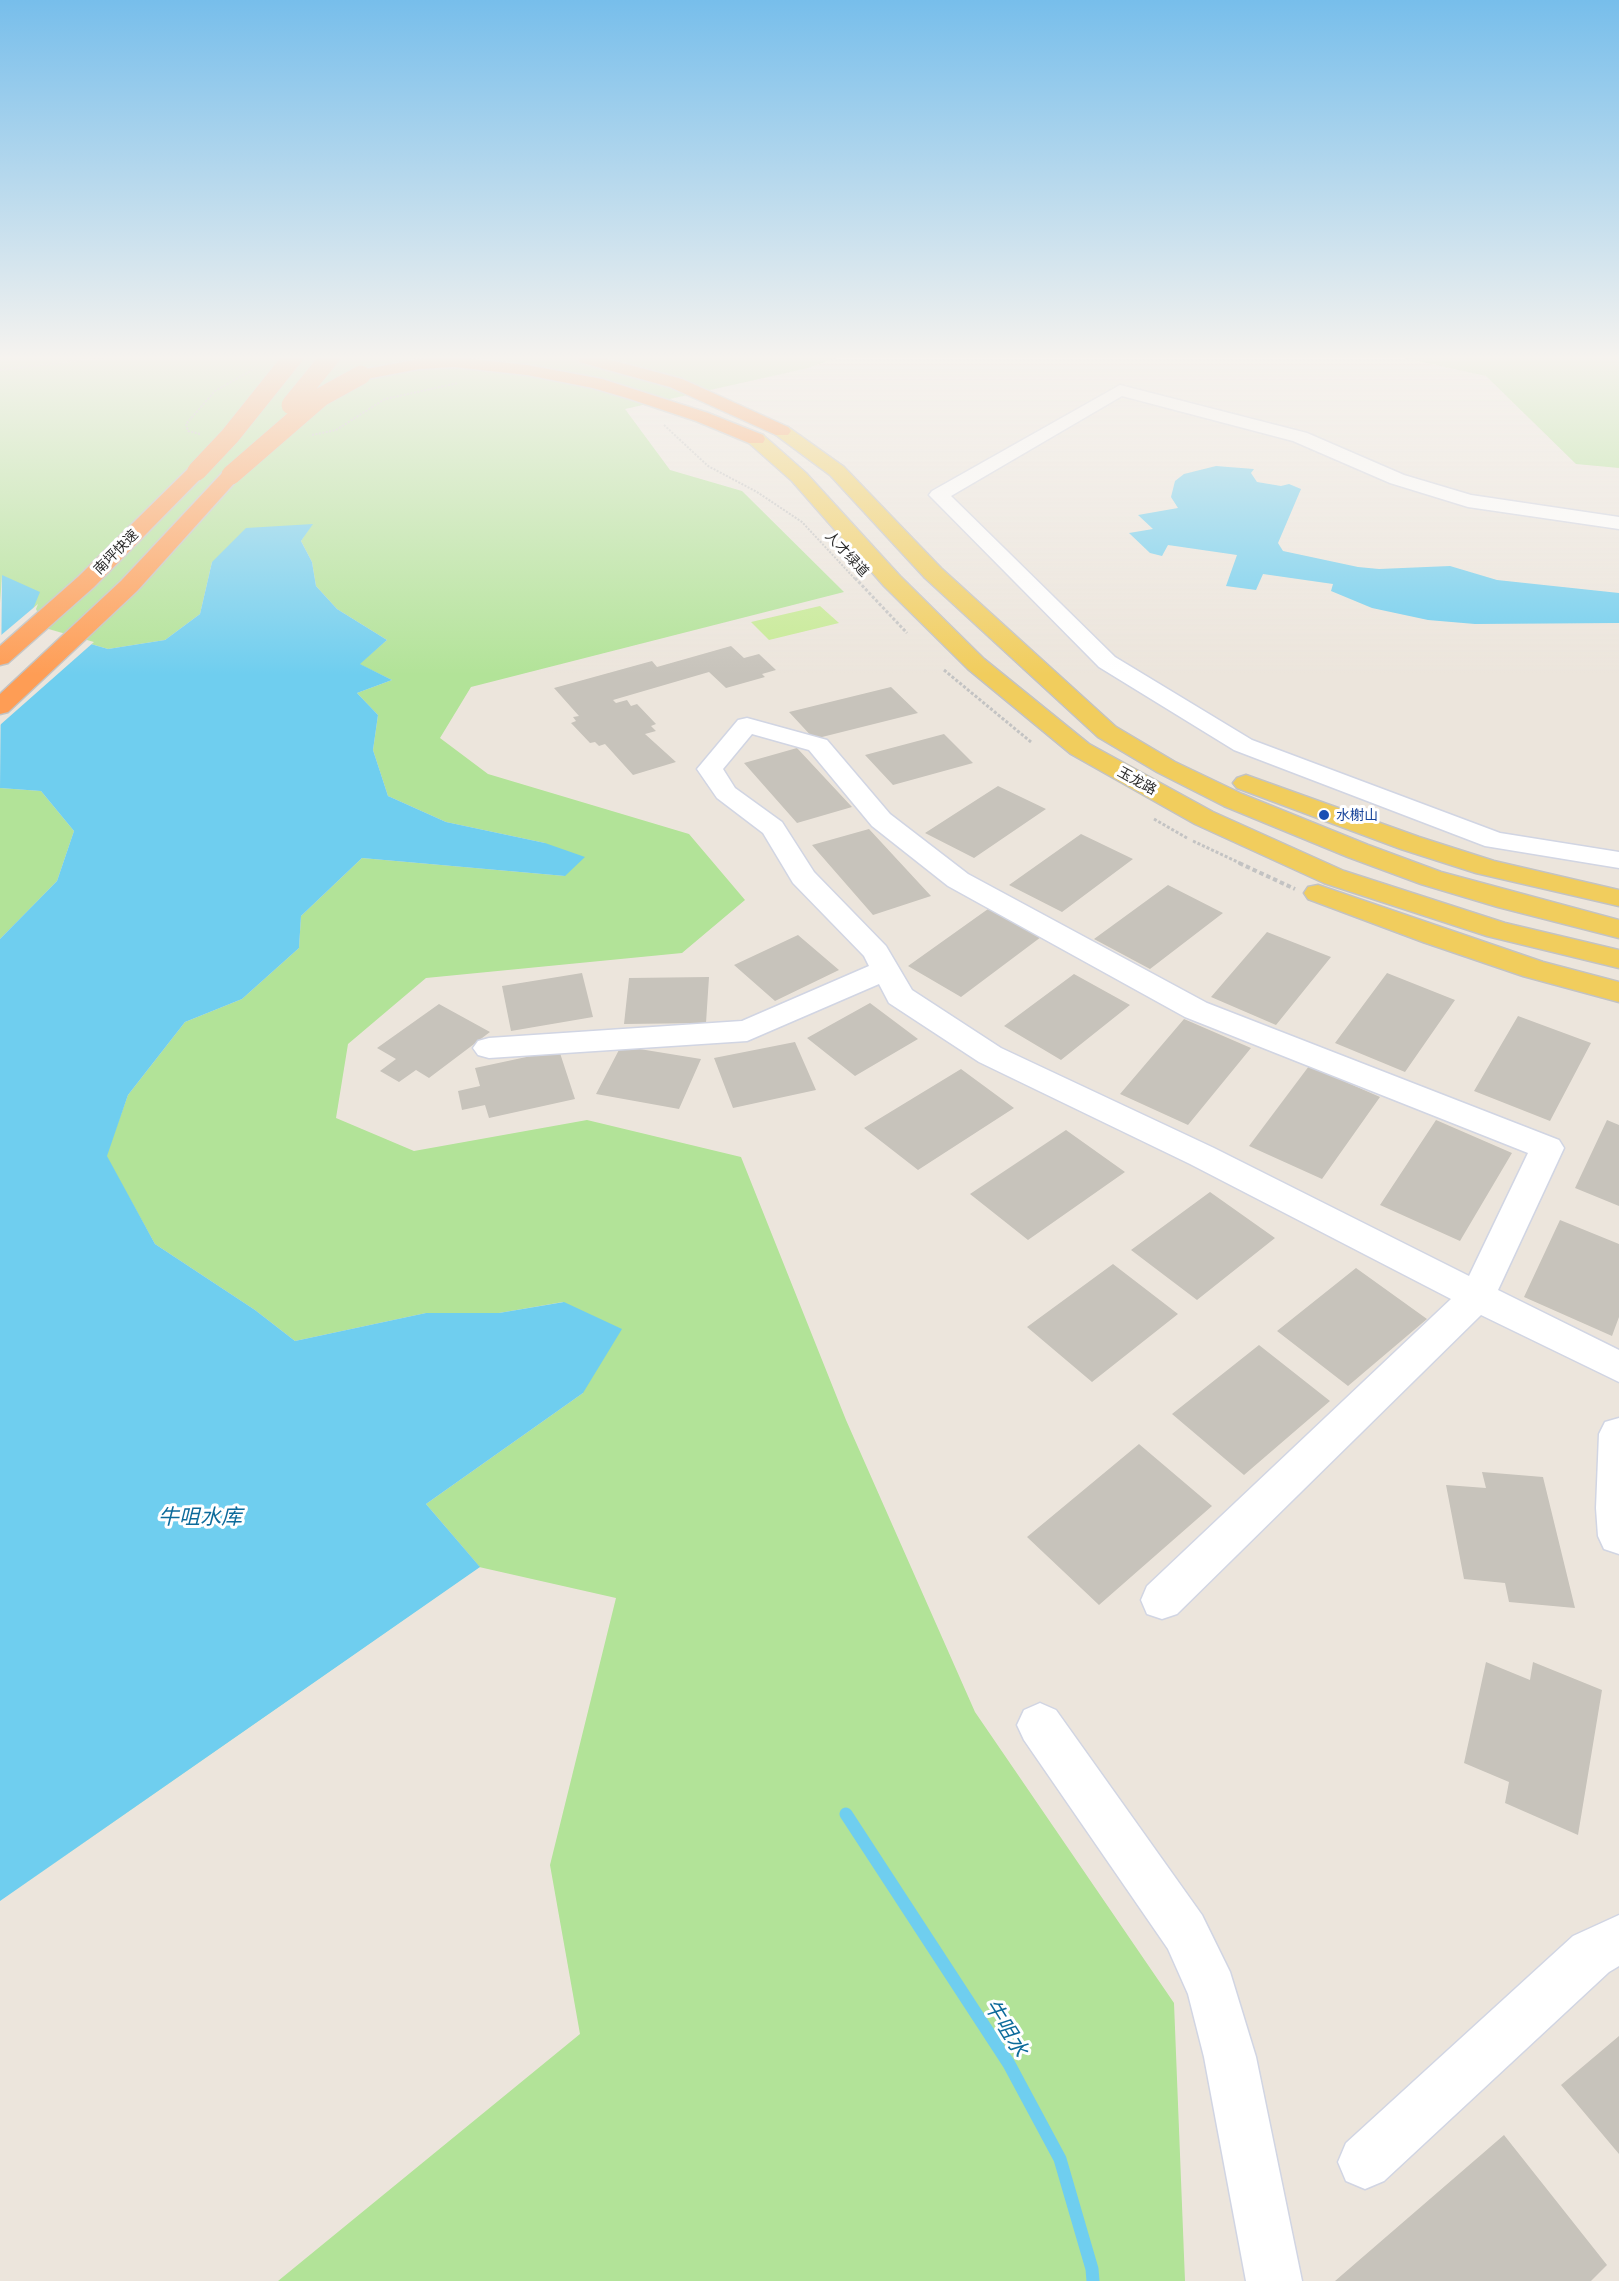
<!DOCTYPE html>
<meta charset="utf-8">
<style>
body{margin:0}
canvas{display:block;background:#ece5dc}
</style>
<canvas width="1619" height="2281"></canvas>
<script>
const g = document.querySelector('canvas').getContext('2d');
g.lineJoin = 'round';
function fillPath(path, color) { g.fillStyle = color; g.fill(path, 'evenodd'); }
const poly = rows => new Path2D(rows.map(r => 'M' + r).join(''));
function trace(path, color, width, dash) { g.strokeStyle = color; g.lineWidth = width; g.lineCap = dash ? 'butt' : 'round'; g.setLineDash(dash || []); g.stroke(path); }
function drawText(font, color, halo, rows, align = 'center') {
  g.font = font + ' Lato,"Noto Sans SC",sans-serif'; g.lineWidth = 6; g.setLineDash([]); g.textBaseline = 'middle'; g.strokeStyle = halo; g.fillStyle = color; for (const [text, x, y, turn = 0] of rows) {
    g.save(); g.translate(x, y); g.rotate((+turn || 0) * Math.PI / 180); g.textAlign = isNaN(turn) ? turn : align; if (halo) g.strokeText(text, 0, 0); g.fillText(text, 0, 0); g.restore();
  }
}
const green = poly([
 [0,356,842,356,808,368,625,409,670,470,742,491,844,592,471,687,440,738,488,774,689,834,745,900,682,953,426,978,348,1044,336,1118,414,1151,587,1120,741,1157,846,1420,975,1712,1174,2003,1185,2281,278,2281,580,2034,550,1865,616,1598,479,1567,0,1901,479,1566,426,1504,583,1393,563,1302,499,1313,426,1313,295,1341,255,1310,155,1244,106,1156,128,1095,185,1022,242,999,299,948,301,916,362,858,565,876,545,843,446,822,388,796,373,750,378,715,357,693,392,680,359,664,387,640,337,609,316,586,312,562,301,541,312,524,212,562,200,614,165,640,108,649,43,630,2,575,0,603],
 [1395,356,1619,356,1619,468,1576,464,1486,376],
 [0,788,41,791,74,831,57,881,0,939]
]);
const pitch = poly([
 [820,606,839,623,769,640,751,622]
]);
const water = poly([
 [1216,466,1254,469,1251,473,1257,482,1281,486,1289,484,1301,489,1278,543,1283,551,1358,567,1379,569,1450,566,1497,580,1619,593,1619,623,1475,624,1428,620,1372,608,1331,591,1333,584,1263,574,1256,590,1226,586,1237,555,1168,545,1162,556,1150,553,1129,533,1153,529,1138,515,1178,508,1171,497,1175,481,1184,474],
 [313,524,301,541,312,562,316,586,337,609,387,640,360,664,392,680,357,693,378,715,373,750,388,796,446,822,545,843,585,857,565,876,362,858,301,916,299,948,242,999,185,1022,128,1095,107,1156,155,1244,255,1310,295,1341,426,1313,499,1313,564,1302,622,1329,583,1393,426,1504,480,1567,0,1901,0,939,57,881,74,831,41,791,0,788,2,575,40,592,33,609,43,630,108,649,165,640,200,614,212,562,246,528]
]);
const pier = poly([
 [38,604,36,609,45,628,94,642,0,725,0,636]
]);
const stream = poly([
 [846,1814,1009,2064,1060,2159,1092,2269,1093,2281]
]);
const building = poly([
 [731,646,744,658,759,654,776,670,762,674,765,677,726,688,709,672,613,700,616,703,627,700,631,706,637,704,656,724,651,726,656,731,645,734,676,762,633,775,605,744,599,746,595,742,590,743,571,723,576,721,573,717,579,716,554,688,652,661,657,667],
 [891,687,918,713,814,739,789,712],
 [944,734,973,763,893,785,865,755],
 [797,748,852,807,797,823,744,763],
 [998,786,1046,809,974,858,925,833],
 [869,829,931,896,873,915,812,845],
 [1081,834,1133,859,1062,912,1009,885],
 [1168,885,1223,913,1150,969,1094,939],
 [988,909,1041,937,961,997,908,966],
 [1267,932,1331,957,1276,1025,1211,997],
 [798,935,839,970,775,1001,734,965],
 [582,973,593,1017,511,1031,502,986],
 [1387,973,1455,1000,1405,1072,1335,1043],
 [1074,974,1130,1005,1061,1060,1004,1026],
 [709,977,706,1023,624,1024,629,978],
 [870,1003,918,1039,855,1076,807,1038],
 [439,1004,490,1032,429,1078,416,1070,399,1082,380,1071,396,1059,377,1048],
 [1518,1016,1591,1043,1550,1121,1474,1091],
 [1184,1019,1251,1048,1188,1125,1120,1094],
 [795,1042,816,1090,733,1108,714,1058],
 [621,1046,701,1059,679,1109,596,1094],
 [559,1050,575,1099,489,1118,485,1105,462,1110,458,1091,480,1086,475,1068],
 [1309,1066,1380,1097,1322,1179,1249,1146],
 [961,1069,1014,1108,918,1170,864,1128],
 [1436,1120,1512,1153,1460,1241,1380,1205],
 [1607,1120,1619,1125,1619,1206,1575,1188],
 [1066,1130,1125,1172,1028,1240,970,1194],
 [1210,1192,1275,1238,1197,1300,1131,1250],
 [1560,1220,1619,1244,1619,1317,1612,1336,1524,1297],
 [1113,1264,1178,1314,1092,1382,1027,1327],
 [1356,1268,1427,1319,1348,1386,1277,1331],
 [1259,1345,1330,1401,1244,1475,1172,1414],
 [1139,1444,1212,1506,1099,1605,1027,1537],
 [1482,1472,1543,1477,1575,1608,1509,1602,1505,1583,1464,1579,1446,1485,1486,1488],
 [1486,1662,1530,1680,1533,1662,1602,1690,1578,1835,1505,1803,1509,1782,1464,1763],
 [1619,2036,1619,2154,1561,2085],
 [1504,2135,1607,2265,1591,2281,1335,2281]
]);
const pathFar2 = poly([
 [0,370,117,356],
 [664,425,708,466,757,492,802,522,856,580],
 [200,434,188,431,186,424,215,391,252,370],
 [312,435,336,430,385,399,458,383]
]);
const pathFar1 = poly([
 [855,578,907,633],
 [944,670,1031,742],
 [1154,819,1187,838],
 [1193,841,1242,864]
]);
const path = poly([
 [1239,863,1295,889]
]);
const minor = poly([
 [1120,385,1307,433,1404,475,1471,495,1619,517,1619,529,1468,507,1390,483,1293,441,1122,396,951,496,1115,657,1252,740,1500,833,1619,852,1619,868,1485,846,1234,750,1099,667,929,495,932,491,1120,385],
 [747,718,827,740,890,814,968,874,1207,1003,1559,1140,1564,1148,1498,1290,1619,1350,1619,1382,1481,1315,1177,1614,1162,1619,1147,1614,1141,1600,1147,1586,1451,1299,1190,1164,979,1062,889,1003,879,984,747,1041,489,1058,478,1055,473,1048,478,1041,489,1038,742,1021,869,966,864,956,793,883,763,833,717,798,697,769,738,720,747,718],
 [752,734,809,750,872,826,948,886,1185,1017,1528,1153,1469,1276,1214,1148,1001,1048,912,990,886,946,814,872,782,822,735,788,723,769,752,734],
 [1619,1418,1619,1554,1604,1549,1598,1536,1596,1508,1599,1434,1605,1422,1619,1418],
 [1040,1703,1056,1710,1202,1915,1230,1972,1256,2057,1302,2281,1246,2281,1204,2057,1188,1994,1168,1949,1024,1740,1017,1725,1024,1710,1040,1703],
 [1619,1915,1619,1966,1609,1972,1384,2181,1365,2189,1346,2181,1338,2162,1346,2143,1573,1936,1619,1915]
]);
const major = poly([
 [782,426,788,427,844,467,941,568,1116,727,1175,762,1242,794,1368,845,1441,872,1619,920,1619,938,1498,907,1421,884,1348,857,1224,806,1157,772,1098,737,925,578,830,475,776,435,773,431,776,427,782,426],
 [756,433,763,435,806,473,900,576,984,659,1089,744,1213,812,1344,871,1505,923,1619,950,1619,968,1487,936,1324,883,1195,824,1071,754,968,669,884,586,792,481,749,443,747,439,749,435,756,433],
 [1246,775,1419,837,1494,861,1619,890,1619,906,1476,873,1401,849,1237,788,1233,783,1237,778,1246,775],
 [1318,885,1543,962,1619,982,1619,1002,1523,976,1423,942,1308,899,1304,893,1308,887,1318,885]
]);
const highway = poly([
 [578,356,596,356,682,379,788,427,791,431,788,435,776,435,670,387,579,362,578,356],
 [454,357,527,365,602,379,708,413,763,435,765,439,763,443,749,443,696,421,627,398,593,388,527,375,454,367,419,369,361,380,352,375,361,370,419,359,454,357],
 [197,465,204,467,207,471,204,475,94,587,8,663,0,665,0,646,78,577,190,467,197,465],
 [231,469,241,475,238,479,137,591,8,712,0,714,0,694,121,581,224,471,231,469]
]);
const highwayBridge = poly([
 [291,405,331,356],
 [197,471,230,436,294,356],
 [231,475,321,397,361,375]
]);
const markers = [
 [1324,815,6,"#1a4fb4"]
];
const farStreetnames = [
 ["南坪快速",116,552,-45],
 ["人才绿道",847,554,47],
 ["玉龙路",1137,781,29]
];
const farTransitnames = [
 ["水榭山",1336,815]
];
const nearWaternames = [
 ["牛咀水库",200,1517],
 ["牛咀水",1006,2028,58]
];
fillPath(green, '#b2e398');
fillPath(pitch, '#c6ea94');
fillPath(water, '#6fceef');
fillPath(pier, '#ece5dc');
trace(stream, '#6fceef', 13);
fillPath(building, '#c7c3bb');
trace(minor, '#d1d5e3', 3);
trace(major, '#c3c3c3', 3);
trace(highway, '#c3c3c3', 3);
trace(pathFar2, '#c3c3c3', 2, [2, 1.5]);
trace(pathFar1, '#c3c3c3', 3, [3, 2]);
trace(path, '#c3c3c3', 4, [4.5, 3]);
fillPath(minor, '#fff');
fillPath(major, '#f1cd5d');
fillPath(highway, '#fe9d55');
trace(highwayBridge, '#c3c3c3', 20, []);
trace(highwayBridge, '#fe9d55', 19);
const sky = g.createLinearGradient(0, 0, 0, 675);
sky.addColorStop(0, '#77beeb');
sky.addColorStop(0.53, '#f6f3ef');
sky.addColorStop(1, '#f6f3ef00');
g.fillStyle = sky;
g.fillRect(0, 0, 1619, 675);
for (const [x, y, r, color] of markers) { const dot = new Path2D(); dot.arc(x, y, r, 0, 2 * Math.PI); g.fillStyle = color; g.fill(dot); trace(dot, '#fff', 2); }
drawText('14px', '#2a2a2a', '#fff', farStreetnames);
drawText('14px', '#164399', '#fff', farTransitnames, 'left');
drawText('italic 21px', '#0d6b9b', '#fff', nearWaternames);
</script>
